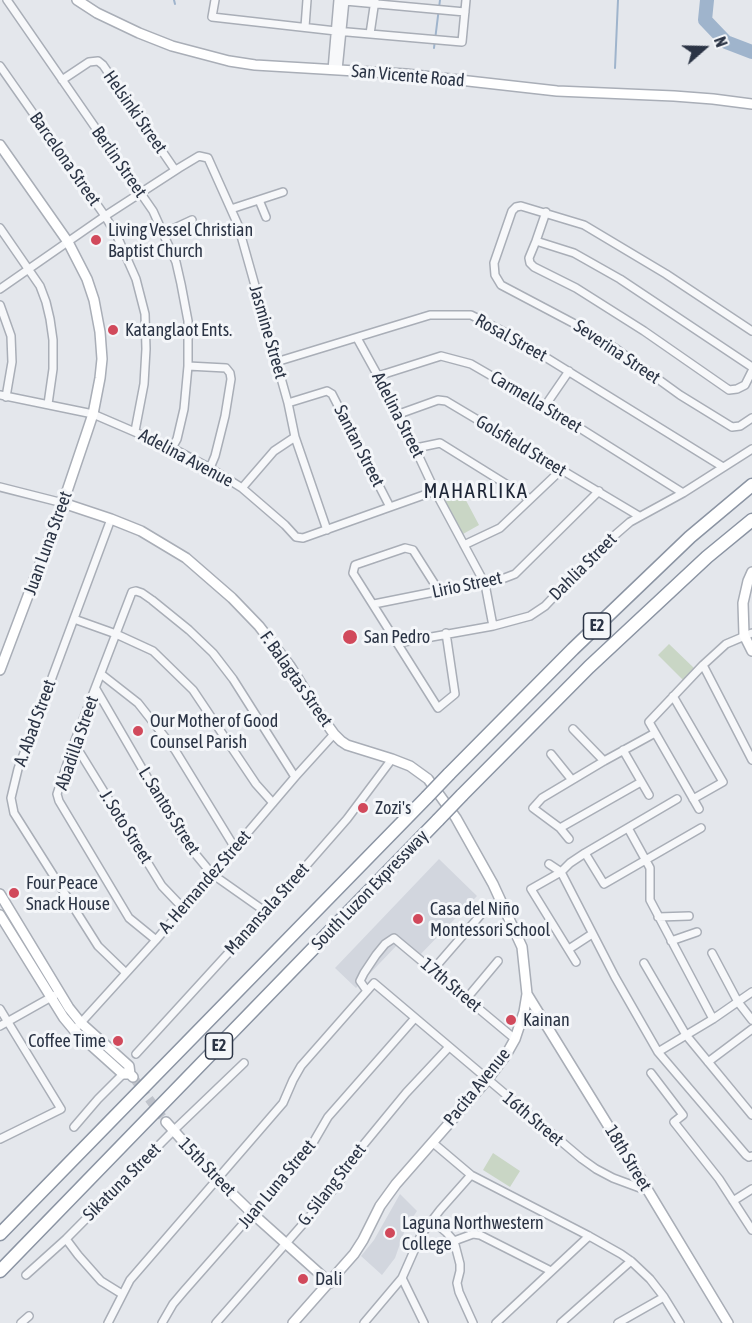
<!DOCTYPE html>
<meta charset="utf-8">
<style>
body{margin:0}
#map{position:relative;width:752px;height:1323px;overflow:hidden;background:#e4e7ec;font-family:"Asap Condensed",sans-serif}
canvas{display:block}
.north{position:absolute;left:674px;top:18px;width:60px;height:60px;-webkit-text-stroke:4px #f4f6f9;paint-order:stroke;rotate:70deg;font-size:16px;font-weight:700;line-height:24px;text-align:center;color:#2b3445}
.north::after{content:'';display:block;margin:auto;width:21px;height:27px;background:#2b3445;clip-path:polygon(50% 0,100% 100%,50% 72%,0 100%)}
</style>
<div id="map">
<canvas width="752" height="1323"></canvas>
<div class="north">N</div>
</div>
<script>
const g = document.querySelector('canvas').getContext('2d');
g.lineJoin = 'round';
function fillPath(path, color) { g.fillStyle = color; g.fill(path, 'evenodd'); }
const poly = rows => new Path2D(rows.map(r => 'M' + r).join(''));
function trace(path, color, width, dash) { g.strokeStyle = color; g.lineWidth = width; g.lineCap = dash ? 'butt' : 'round'; g.setLineDash(dash || []); g.stroke(path); }
function drawText(font, color, halo, rows, align = 'center') {
  g.font = font + ' "Asap Condensed",sans-serif'; g.lineWidth = 6; g.setLineDash([]); g.textBaseline = 'middle'; g.strokeStyle = halo; g.fillStyle = color; for (const [text, x, y, turn = 0] of rows) {
    g.save(); g.translate(x, y); g.rotate((+turn || 0) * Math.PI / 180); g.textAlign = isNaN(turn) ? turn : align; if (halo) g.strokeText(text, 0, 0); g.fillText(text, 0, 0); g.restore();
  }
}
const built = poly([
 [439,859,477,896,416,959,399,943,356,988,335,968],
 [400,1194,417,1211,406,1227,395,1258,382,1275,361,1256,374,1240]
]);
const green = poly([
 [461,491,479,525,463,534,444,501],
 [669,644,694,668,683,680,658,655],
 [493,1153,520,1171,510,1187,483,1170]
]);
const stream = poly([
 [174,0,175,4],
 [434,48,440,0],
 [615,68,618,0]
]);
const river = poly([
 [707,0,705,20,726,42,752,52]
]);
const secondaryTunnel = poly([
 [133,1077,166,1122]
]);
const street = poly([
 [7,0,153,211,176,262,181,284,188,321,188,366,184,409,177,439,172,448],
 [215,0,212,17,336,31,462,42,466,0],
 [345,1,465,12],
 [305,27,307,0],
 [370,34,375,0],
 [0,66,105,216,117,236,136,279,145,314,146,349,144,384,135,431],
 [332,70,338,0],
 [338,70,345,0],
 [62,80,89,62,98,61,103,65,175,170],
 [259,200,266,217],
 [231,209,283,192],
 [546,212,536,241,529,258,530,263,534,267,576,288,644,331,729,390,737,389,745,385,752,371],
 [0,228,40,286,46,302,50,319,53,340,53,369,48,404],
 [164,233,192,220],
 [536,241,574,253,620,279,752,367],
 [0,289,105,216,179,168,199,156,208,158,238,225,288,403,295,437,327,530],
 [0,305,11,336,12,362,6,397],
 [752,331,666,274,584,225,521,206,516,207,512,211,494,263,495,275,501,285,573,323,615,348,680,395,732,427,740,426,752,418],
 [357,338,399,414,435,491,485,584,493,626],
 [276,362,430,315,471,315,508,334,723,467],
 [188,366,226,368,230,373,231,379,225,416,215,456,210,468],
 [378,376,441,356,471,364,559,415,683,493],
 [0,395,93,414,172,448,210,468,242,488,285,525,296,537,303,538,435,491],
 [288,403,327,391,332,394,390,507],
 [545,406,569,371],
 [399,414,438,400,446,401,639,516],
 [416,448,440,443,530,499],
 [0,487,63,503],
 [242,488,274,451,295,437],
 [111,519,18,769,11,798,14,813,98,946,126,973],
 [464,545,500,528,561,470],
 [439,591,413,550,405,548,355,565,353,573,438,708,455,694,446,633],
 [374,604,439,591,485,584,502,579,515,574,599,491],
 [74,619,116,634,153,651,193,690,256,784,273,803],
 [398,643,493,626,530,616,545,606,600,548,630,522,683,493,752,449],
 [703,665,752,760],
 [101,674,138,703,175,750,235,848],
 [96,689,183,839,212,874,266,912],
 [673,696,723,782,693,799],
 [573,729,604,761],
 [74,743,162,886,183,908],
 [623,750,649,795],
 [551,754,572,780],
 [699,809,649,722,703,665,726,644,752,633],
 [560,828,641,782],
 [628,828,650,868,650,900,713,1019],
 [569,839,560,828,533,808,542,798,604,761,655,733],
 [585,853,604,884,701,828],
 [549,864,561,872,615,977,658,1052,746,1155,749,1157,752,1156],
 [658,917,689,916],
 [156,940,129,918,59,801,57,794,74,743,132,592,136,591,142,593,152,600,189,630,213,653,233,679,295,777],
 [671,941,697,932],
 [569,949,592,934],
 [712,953,738,1002,752,1020],
 [576,962,531,889,561,872,570,863,585,853,677,799],
 [644,963,686,1035,752,1115],
 [434,971,438,964,484,911],
 [367,991,360,981,364,973,376,955,385,944,394,938,515,1039],
 [467,998,498,961],
 [0,1009,61,1109,0,1139],
 [0,1026,55,995],
 [78,1026,156,940,295,777,334,734],
 [658,1052,713,1019,752,992],
 [136,1054,263,915,347,819,392,759],
 [708,1062,752,1029],
 [651,1073,683,1115,674,1122,719,1179,752,1230],
 [74,1127,98,1099,125,1072],
 [432,1142,471,1175,589,1236,621,1254,631,1261,650,1279,664,1297,680,1323],
 [733,1201,752,1189],
 [432,1220,446,1232,454,1241,460,1264,460,1271,457,1283,459,1292,473,1323],
 [66,1239,78,1255,101,1281,122,1294],
 [454,1241,473,1234,480,1235,551,1271],
 [26,1275,66,1239,173,1131,244,1063],
 [402,1278,424,1323],
 [21,1323,29,1316],
 [108,1323,130,1280,283,1103,293,1080,301,1066,374,983,582,1159,596,1169,613,1178,648,1191],
 [162,1323,173,1304,184,1291,310,1148,328,1117,415,1018],
 [216,1323,339,1183,348,1165,355,1155,406,1093,449,1047],
 [364,1323,402,1278,421,1235,440,1210,471,1175],
 [496,1323,589,1236],
 [561,1323,631,1261],
 [618,1323,664,1297]
]);
const secondary = poly([
 [77,0,97,13,139,33,172,46,229,61,255,65,406,74,557,91,674,96,713,99,752,104],
 [0,145,68,242,87,279,94,300,100,332,102,359,100,378,93,414,86,435,63,503,0,670],
 [63,503,111,519,141,531,186,558,232,598,259,626,290,666,321,716,334,734,341,741,347,745,392,759,410,766,428,779,456,818,493,884,522,947,527,994,524,1012,515,1039,506,1055,487,1080,396,1184,380,1206,363,1240,354,1254,293,1323],
 [752,572,748,581,743,603,744,635,752,651],
 [0,894,69,1008,81,1023,129,1066,130,1074,133,1077],
 [0,915,64,1018,74,1030,123,1074,130,1074],
 [527,994,638,1174,728,1323],
 [166,1122,217,1179,253,1214,330,1283]
]);
const highway = poly([
 [449,774,573,649,690,537,752,485],
 [462,795,589,667,707,557,752,520],
 [0,1234,427,797],
 [0,1271,438,820]
]);
const highwayBridge = poly([
 [427,797,449,774],
 [438,820,462,795]
]);
const markers = [
 [96,240,6,"#d1495b"],
 [113,330,6,"#d1495b"],
 [350,637,8,"#d1495b"],
 [138,731,6,"#d1495b"],
 [363,808,6,"#d1495b"],
 [14,893,6,"#d1495b"],
 [418,919,6,"#d1495b"],
 [511,1020,6,"#d1495b"],
 [118,1041,6,"#d1495b"],
 [390,1233,6,"#d1495b"],
 [303,1279,6,"#d1495b"]
];
const shields = [
 [597,626,27],
 [219,1046,27]
];
const shieldNames = [
 ["E2",597,626],
 ["E2",219,1046]
];
const streetNames = [
 ["San Vicente Road",408,76,5],
 ["Helsinki Street",135,112,55],
 ["Barcelona Street",65,159,55],
 ["Berlin Street",119,162,55],
 ["Jasmine Street",268,332,74],
 ["Rosal Street",511,338,29],
 ["Severina Street",617,352,34],
 ["Carmella Street",536,402,31],
 ["Adelina Street",398,415,63],
 ["Santan Street",359,446,63],
 ["Golsfield Street",521,446,31],
 ["Adelina Avenue",186,458,28],
 ["Juan Luna Street",48,543,-70],
 ["Dahlia Street",583,567,-45],
 ["Lirio Street",467,585,-12],
 ["F. Balagtas Street",296,679,55],
 ["A. Abad Street",35,723,-70],
 ["Abadilla Street",77,743,-71],
 ["L. Santos Street",169,811,58],
 ["J. Soto Street",126,827,58],
 ["A. Hernandez Street",205,882,-49],
 ["South Luzon Expressway",370,890,-46],
 ["Manansala Street",267,909,-48],
 ["17th Street",451,985,40],
 ["Pacita Avenue",477,1087,-51],
 ["16th Street",533,1119,40],
 ["18th Street",628,1158,59],
 ["15th Street",207,1167,46],
 ["Sikatuna Street",122,1182,-45],
 ["Juan Luna Street",277,1184,-50],
 ["G. Silang Street",332,1185,-52]
];
const poiNames = [
 ["Living Vessel Christian",108,230],
 ["Baptist Church",108,251],
 ["Katanglaot Ents.",125,330],
 ["San Pedro",364,637],
 ["Our Mother of Good",150,721],
 ["Counsel Parish",150,742],
 ["Zozi's",375,808],
 ["Four Peace",26,883],
 ["Snack House",26,904],
 ["Casa del Niño",430,909],
 ["Montessori School",430,930],
 ["Kainan",523,1020],
 ["Coffee Time",106,1041,"right"],
 ["Laguna Northwestern",402,1223],
 ["College",402,1244],
 ["Dali",315,1279]
];
const quarterNames = [
 ["MAHARLIKA",476,491]
];
fillPath(built, '#d2d6de');
fillPath(green, '#c9d6c5');
trace(stream, '#9fb4cc', 2);
trace(river, '#9fb4cc', 14);
trace(secondaryTunnel, '#bfc3cb', 9, [9, 4.5]);
trace(street, '#a9aeb7', 10);
trace(secondary, '#a9aeb7', 12);
trace(highway, '#8b94a3', 15);
trace(street, '#f7f8fa', 7);
trace(secondary, '#fff', 9);
trace(highway, '#fff', 12);
trace(highwayBridge, '#8b94a3', 15, []);
trace(highwayBridge, '#fff', 12);
for (const [x, y, r, color] of markers) { const dot = new Path2D(); dot.arc(x, y, r, 0, 2 * Math.PI); g.fillStyle = color; g.fill(dot); trace(dot, '#f4f6f9', 2); }
for (const [x, y, w] of shields) { const box = new Path2D(); box.roundRect(x - w / 2, y - 13, w, 26, 4.5); g.fillStyle = '#f4f6f9'; g.fill(box); trace(box, '#2b3445', 1.5); }
drawText('bold 16px', '#2b3445', null, shieldNames);
drawText('18px', '#2b3445', '#f4f6f9', streetNames);
drawText('18px', '#2b3445', '#f4f6f9', poiNames, 'left');
g.letterSpacing = '1.5px';
drawText('21px', '#1d2536', '#f4f6f9', quarterNames);
g.letterSpacing = '0px';
</script>
